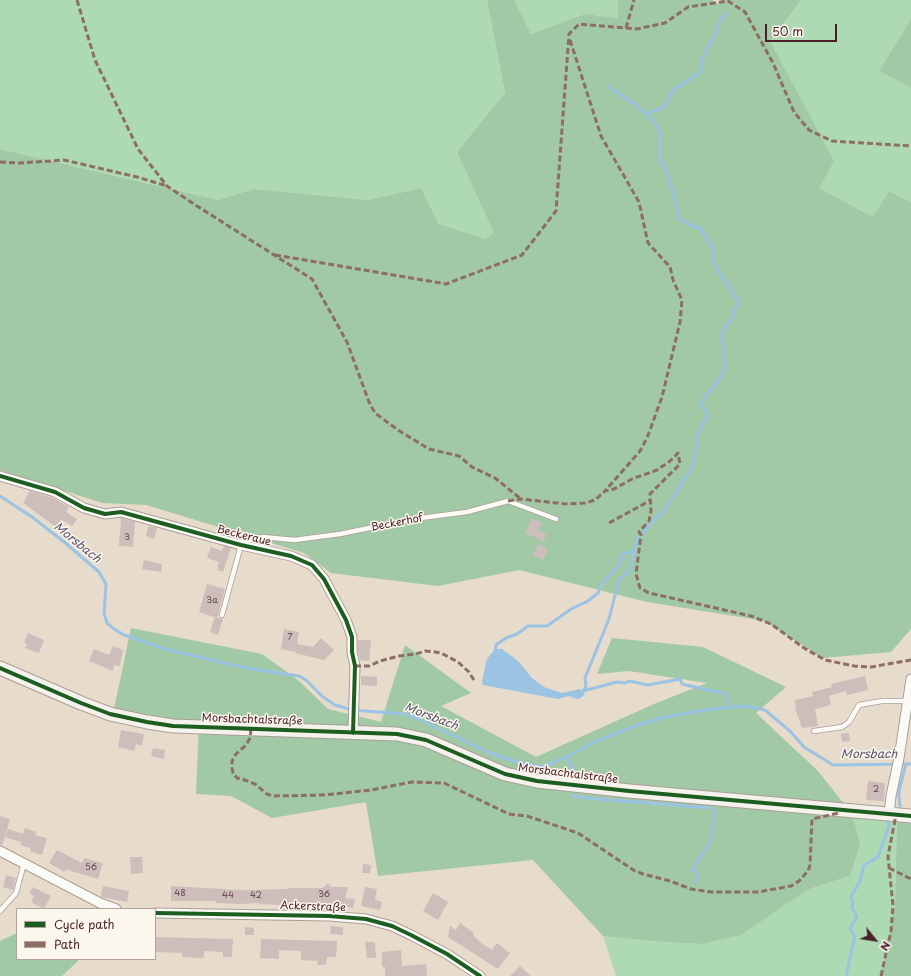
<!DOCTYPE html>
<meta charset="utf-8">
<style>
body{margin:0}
#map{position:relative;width:911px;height:976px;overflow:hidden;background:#e7dbcb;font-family:"Playpen Sans",sans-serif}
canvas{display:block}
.legend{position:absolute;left:16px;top:908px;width:140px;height:52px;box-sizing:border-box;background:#fbf7ec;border:1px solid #b4a19f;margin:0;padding:5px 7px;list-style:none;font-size:12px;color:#4a1f2b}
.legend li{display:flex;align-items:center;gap:8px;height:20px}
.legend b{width:20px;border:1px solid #b4a19f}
.north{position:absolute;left:855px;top:920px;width:40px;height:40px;-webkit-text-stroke:3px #fbf7ec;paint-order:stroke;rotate:120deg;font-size:11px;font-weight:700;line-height:16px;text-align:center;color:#4a1f2b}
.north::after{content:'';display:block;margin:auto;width:14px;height:18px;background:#4a1f2b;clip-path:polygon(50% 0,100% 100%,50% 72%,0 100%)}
.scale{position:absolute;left:765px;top:24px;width:72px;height:18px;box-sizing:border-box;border:2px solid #4a1f2b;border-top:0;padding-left:5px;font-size:12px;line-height:14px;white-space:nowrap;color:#4a1f2b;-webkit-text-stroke:3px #fbf7ec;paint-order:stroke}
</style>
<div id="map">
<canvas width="911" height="976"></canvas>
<ul class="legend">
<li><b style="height:5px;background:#1b5e20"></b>Cycle path</li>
<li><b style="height:5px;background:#8d6e63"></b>Path</li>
</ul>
<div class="north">N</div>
<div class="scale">50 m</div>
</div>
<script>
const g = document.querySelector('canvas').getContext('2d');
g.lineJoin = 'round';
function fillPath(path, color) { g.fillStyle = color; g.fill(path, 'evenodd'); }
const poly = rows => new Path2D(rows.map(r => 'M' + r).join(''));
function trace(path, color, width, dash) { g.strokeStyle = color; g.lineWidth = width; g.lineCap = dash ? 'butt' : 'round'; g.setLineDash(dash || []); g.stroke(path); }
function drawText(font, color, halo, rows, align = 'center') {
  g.font = font + ' "Playpen Sans",sans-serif'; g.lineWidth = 3; g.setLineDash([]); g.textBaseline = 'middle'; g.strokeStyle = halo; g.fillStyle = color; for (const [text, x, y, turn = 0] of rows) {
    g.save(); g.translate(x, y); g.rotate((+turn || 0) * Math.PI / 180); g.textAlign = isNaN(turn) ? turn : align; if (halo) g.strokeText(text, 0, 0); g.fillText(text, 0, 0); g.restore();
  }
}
const green = poly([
 [0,0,487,0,505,94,457,152,495,233,485,239,439,224,421,188,368,200,254,189,218,200,0,149],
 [514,0,618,0,618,18,585,14,531,34],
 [801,0,911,0,911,19,879,71,911,88,911,202,889,191,873,217,819,188,770,41],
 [852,814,897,817,895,905,881,976,616,976,603,936,662,942,700,944,783,906,812,888,850,876]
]);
const forest = poly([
 [487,0,514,0,531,34,585,14,618,18,618,0,712,0,719,4,721,0,801,0,770,41,834,161,819,188,873,217,889,191,911,202,911,629,891,652,822,658,765,621,647,602,519,570,438,586,331,573,304,553,146,505,102,503,0,470,0,149,218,200,254,189,368,200,421,188,439,224,485,239,494,233,457,152,505,93],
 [911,19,911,88,879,71],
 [131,628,262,654,298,680,328,709,381,722,405,645,471,693,441,706,536,757,654,704,707,683,629,671,597,674,612,638,703,647,786,687,756,713,818,771,852,814,860,844,850,876,812,888,783,906,741,935,700,944,662,942,603,936,533,860,378,876,366,802,272,818,231,796,196,794,199,722,172,722,114,709],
 [897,817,911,818,911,976,881,976,895,905],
 [17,933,17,959,80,959,62,976,0,976,0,941]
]);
const water = poly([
 [495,649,502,649,518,661,532,678,544,687,562,693,580,689,585,694,581,698,577,699,569,696,558,699,483,685,482,681,487,659]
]);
const stream = poly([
 [608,86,636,105,656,124,660,133,660,160,666,169,675,200,679,219,690,225,700,228,713,248,712,258,717,269,738,301,731,319,722,333,725,368,721,377,700,404,708,414,696,438,697,445,692,468,663,512,657,517,638,538,629,571,619,580,609,619,585,678,586,686,583,691,617,682,626,683,629,681,648,685,680,679,682,684,726,694,730,707],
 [647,115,650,112,660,109,666,104,673,90,695,76,701,71,702,59,715,35,721,19,726,14],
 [0,496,32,517,63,541,99,572,106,584,104,613,107,623,114,629,124,635,165,649,246,668,299,676,306,680,323,697,335,705,352,710,405,714,416,718,490,753,510,760,542,767,566,757,592,743,635,726,665,717,712,709,745,706,765,710,790,731,804,747,833,765,911,764],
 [495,652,496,645,506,638,517,634,528,626,547,626,571,609,588,601,598,593,601,585,619,565,623,554,634,551],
 [566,757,578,776],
 [572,796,597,799,711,808,715,812,710,843,692,870,697,873,697,882],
 [900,806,899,798,899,791,906,764],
 [846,976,855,936,850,929,857,917,852,908,853,903,851,897,860,881,864,865,878,857,889,826,888,822]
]);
const building = poly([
 [30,491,53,498,69,507,66,512,77,519,72,526,61,519,56,527,23,503],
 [121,518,135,522,133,547,119,546],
 [532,518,542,523,538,530,547,535,543,541,525,533],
 [148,526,157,528,154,539,146,536],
 [538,544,548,549,543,560,533,555],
 [224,546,231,548,223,572,217,570,219,562,207,558,211,547,222,551],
 [144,560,162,564,161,572,142,569],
 [207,584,225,589,217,618,199,612],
 [215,617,223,619,218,635,210,632],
 [284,629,299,632,297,644,313,647,321,638,334,650,324,660,295,653,296,652,281,649],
 [28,633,44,640,39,653,25,648,27,644,24,643],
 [358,640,371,640,369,661,360,660,358,651],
 [113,646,123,650,120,666,114,665,113,671,89,661,94,649,109,655],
 [361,676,377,677,377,686,361,685],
 [865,676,868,690,847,695,846,691,829,696,831,705,815,709,818,726,802,728,796,711,795,700,813,696,812,692,832,687,831,684],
 [121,730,144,734,142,746,136,744,134,751,118,747],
 [849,733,850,741,842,742,841,734],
 [153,748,165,750,164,759,151,756],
 [868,781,885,783,884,801,866,800],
 [0,816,10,819,5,836,8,829,23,834,25,828,36,832,35,835,47,838,42,855,30,851,31,848,20,845,21,842,5,837,2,846,0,845],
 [57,850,82,863,84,858,103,863,98,879,71,871,66,869,65,872,49,863],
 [130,857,142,857,143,873,131,874],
 [363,864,371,865,370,873,362,873],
 [6,875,16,878,13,890,3,887],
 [328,883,331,887,348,887,345,898,355,899,353,908,333,905,276,905,259,904,259,903,240,904,216,903,216,901,171,901,171,886,240,890,288,889,288,888,323,888],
 [103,886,129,891,127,902,101,897],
 [33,887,51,896,44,909,31,902,34,896,29,893],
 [365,887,377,889,375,900,382,902,380,910,361,906],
 [433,893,448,902,438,920,423,911],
 [460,923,474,933,473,935,481,943,492,950,497,943,510,953,498,969,448,937,450,926,456,930],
 [331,926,343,927,343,935,330,934],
 [245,927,254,928,254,935,245,935],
 [155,937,233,939,232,957,223,957,223,952,204,951,204,958,182,957,182,953,155,952],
 [261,939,337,941,336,957,327,957,326,965,317,965,318,961,301,960,301,951,279,950,279,959,260,958],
 [365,942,375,942,376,958,367,958],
 [401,950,402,966,426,964,427,976,385,976,385,967,382,967,382,952],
 [520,966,531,976,510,976]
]);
const lane = poly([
 [239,542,263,537,294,540,340,534,413,519,467,512,508,501,556,519],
 [222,615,241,545],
 [814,731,842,727,849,722,859,705,882,701,907,701],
 [0,911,16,893,24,863]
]);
const street = poly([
 [0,476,55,492,84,508,105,514,121,512,241,545,291,556,312,565,324,579,346,620,352,637,352,652,355,666,353,733],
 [889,815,891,796,899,758,911,679],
 [0,851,100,903,116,909],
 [155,913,329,916,366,919,392,926,411,935,447,954,480,976]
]);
const secondary = poly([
 [0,668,81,703,110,714,147,722,173,726,397,734,426,740,505,774,537,781,629,791,911,816]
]);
const quiet = poly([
 [77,0,95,60,138,149,167,186,197,206,312,279,347,342,369,402,375,413,398,430,429,449,459,456,472,467,495,478,521,499],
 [626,28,634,0],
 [570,40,601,136,639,202,648,243,670,267,673,280,682,300,680,322,662,397,647,438,640,451,605,491],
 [0,162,20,163,64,160,137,177,167,186],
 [275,255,446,284,522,255,556,211,569,34,579,24,637,29,665,23,688,7,728,1,745,12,773,63,794,112,809,130,832,141,911,146],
 [508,501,521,499,565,504,585,503,595,500,605,491,614,489,632,479,657,470,670,461,678,453,680,464,650,494,651,511,649,521,639,532,641,535,636,574,640,588,649,593,751,616,771,624,804,648,825,660,854,666,871,667,911,660],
 [609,523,651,500],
 [355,666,369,666,380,661,399,656,416,654,425,651,435,652,441,653,458,662,469,672,475,682],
 [251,729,250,738,246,745,236,754,232,761,232,768,233,773,237,778,242,779,255,784,267,794,273,796,324,795,371,790,412,782,444,783,509,814,527,816,578,833,635,871,643,874,670,881,691,889,711,892,758,892,791,886,799,881,808,871,810,865,812,819,839,813],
 [889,868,911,879],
 [881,976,891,931,893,906,888,856,896,815]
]);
const cycleway = poly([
 [0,476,55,492,84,508,105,514,121,512,241,545,291,556,312,565,324,579,346,620,352,637,352,652,355,666,353,733],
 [0,668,81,703,110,714,147,722,173,726,397,734,426,740,505,774,537,781,629,791,911,816],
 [155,913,329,916,366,919,392,926,411,935,447,954,480,976]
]);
const numberNames = [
 ["3",127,538],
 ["3a",212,601],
 ["7",290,638],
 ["2",876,790],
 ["56",91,868],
 ["48",180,894],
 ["36",324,895],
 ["44",228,896],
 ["42",256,896]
];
const streetNames = [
 ["Beckerhof",397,523,-11],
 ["Beckeraue",244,536,14],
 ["Morsbachtalstraße",252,720,2],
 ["Morsbachtalstraße",568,774,7],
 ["Ackerstraße",313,907,2]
];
const waterNames = [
 ["Morsbach",77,543,39],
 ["Morsbach",431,717,21],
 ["Morsbach",869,755]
];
fillPath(green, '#aedab3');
fillPath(forest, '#a1c9a5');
fillPath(water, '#9bc3e4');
trace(stream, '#9bc3e4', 3);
fillPath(building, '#cdbebc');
trace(lane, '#aa9e96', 6);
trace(street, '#aa9e96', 11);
trace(secondary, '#aa9e96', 15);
trace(lane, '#fbfaf7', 4.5);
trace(street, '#fbfaf7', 9);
trace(secondary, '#f5f1ed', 13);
trace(quiet, '#8d6e63', 3, [6, 3]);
trace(cycleway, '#1b5e20', 4);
drawText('9px', '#6b474f', null, numberNames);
drawText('11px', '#4a1f2b', '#fbf7ec', streetNames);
drawText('italic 12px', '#5b5570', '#fbf7ec', waterNames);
</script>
